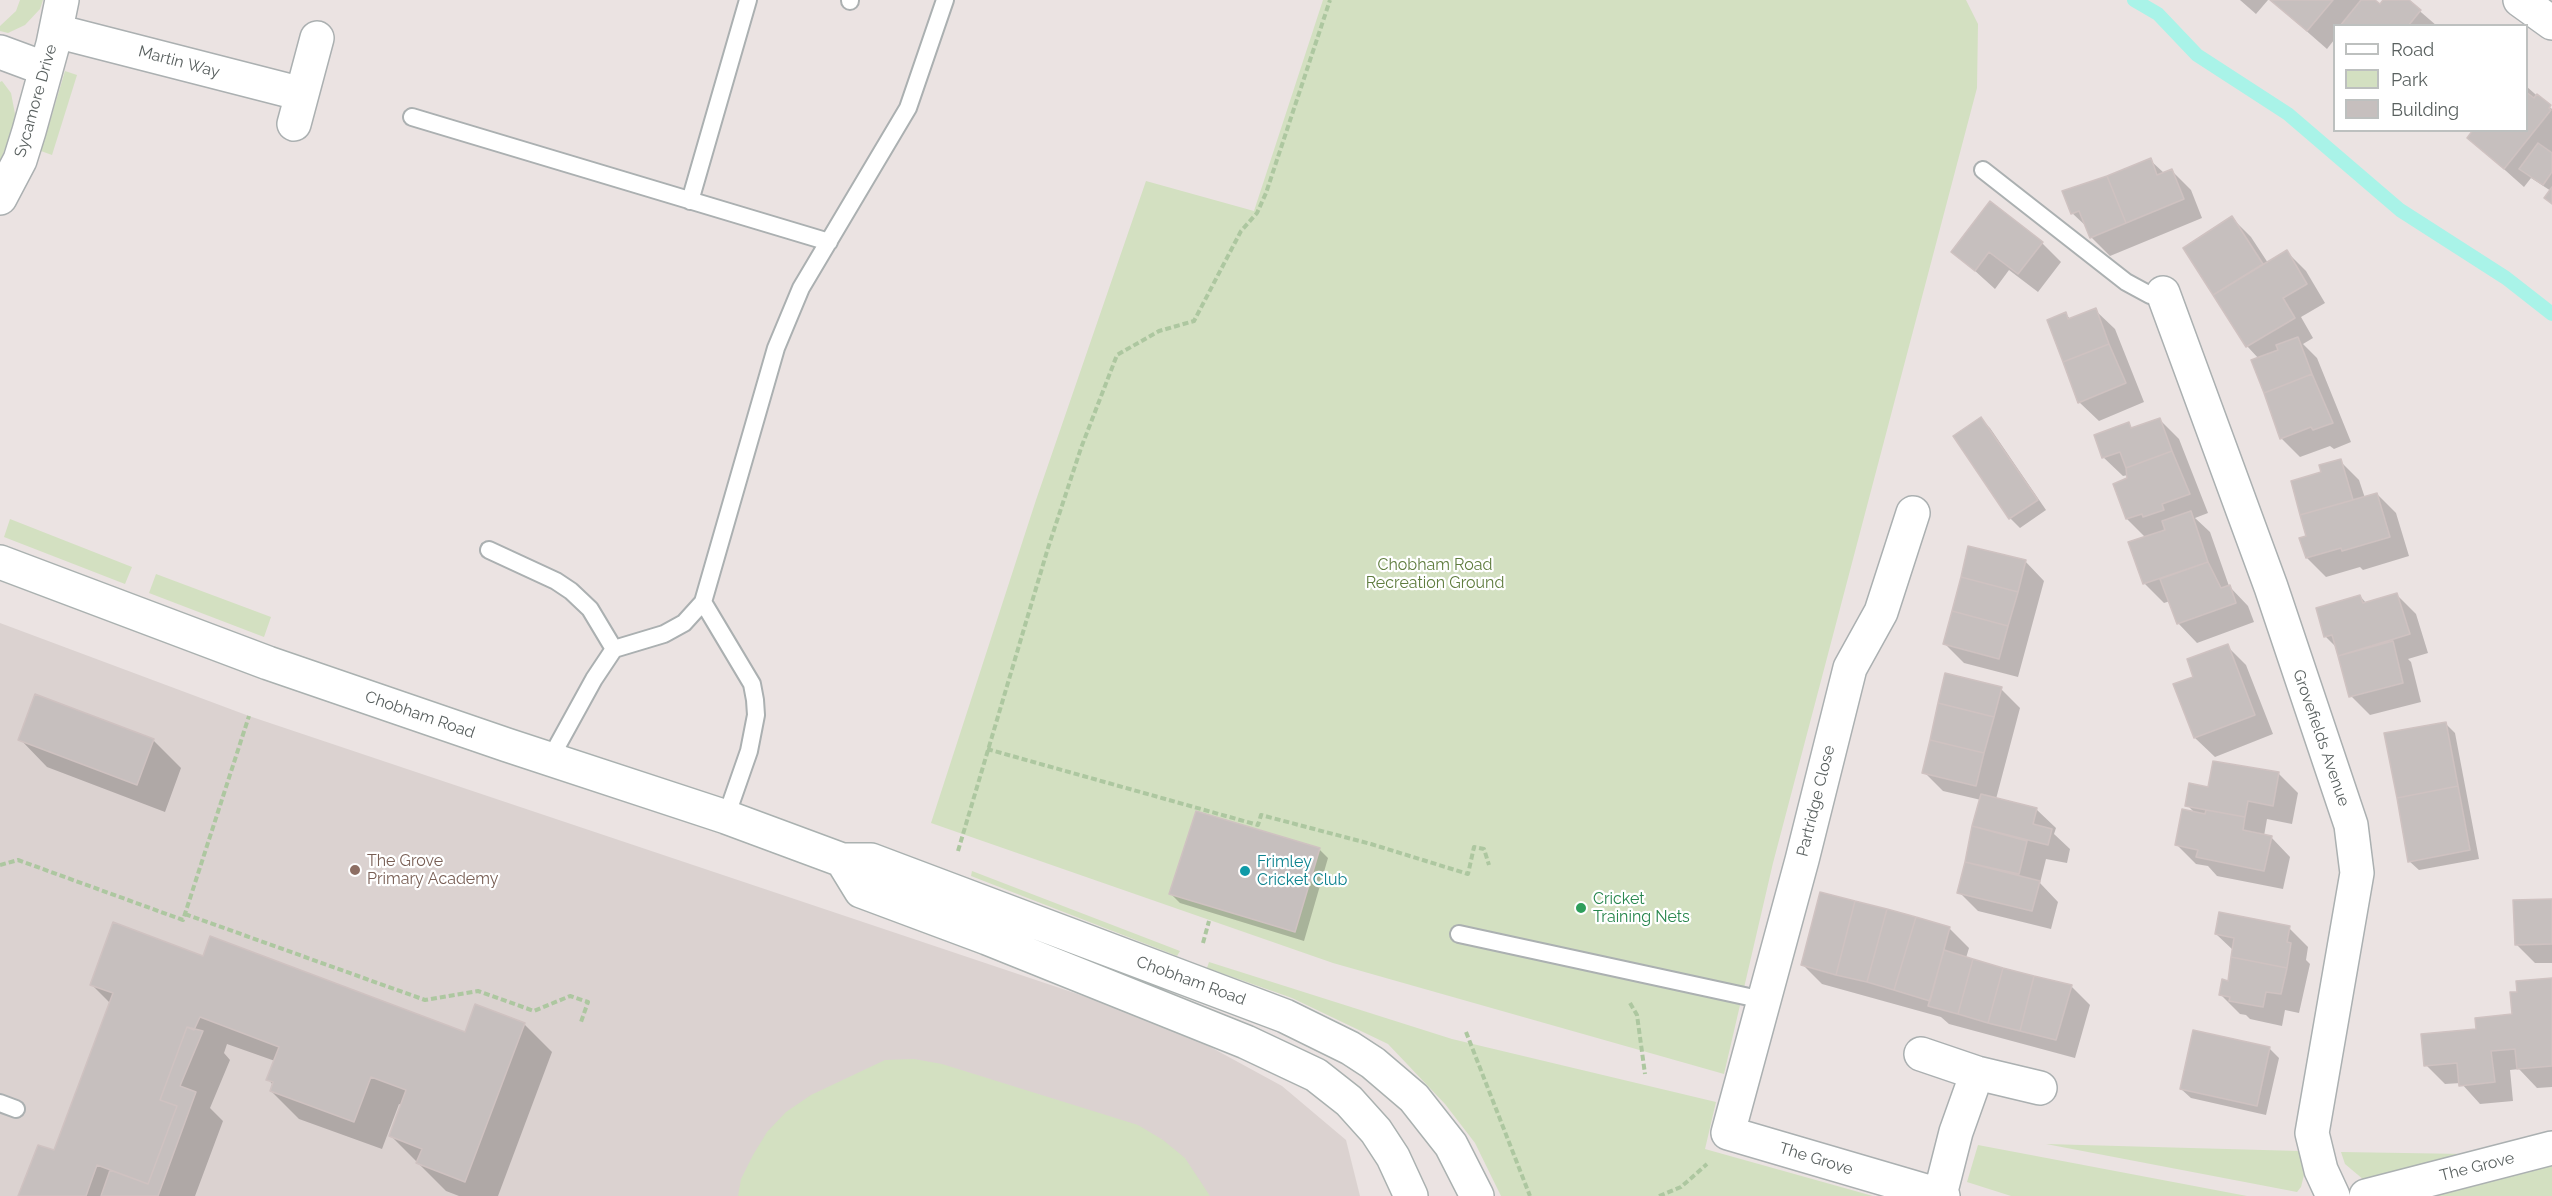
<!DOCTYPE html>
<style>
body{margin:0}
#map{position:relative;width:2552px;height:1196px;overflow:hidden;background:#ebe3e2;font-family:Raleway,sans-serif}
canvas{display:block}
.legend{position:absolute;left:2333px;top:24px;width:195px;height:108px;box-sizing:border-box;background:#fff;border:2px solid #bdc0bf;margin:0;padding:8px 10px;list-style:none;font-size:18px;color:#5a6160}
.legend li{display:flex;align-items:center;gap:12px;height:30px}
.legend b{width:30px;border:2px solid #bdc0bf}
</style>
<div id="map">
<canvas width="2552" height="1196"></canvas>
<ul class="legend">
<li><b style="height:8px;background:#fff"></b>Road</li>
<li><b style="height:16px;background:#d3e0c1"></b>Park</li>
<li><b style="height:16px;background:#c6bfbe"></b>Building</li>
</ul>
</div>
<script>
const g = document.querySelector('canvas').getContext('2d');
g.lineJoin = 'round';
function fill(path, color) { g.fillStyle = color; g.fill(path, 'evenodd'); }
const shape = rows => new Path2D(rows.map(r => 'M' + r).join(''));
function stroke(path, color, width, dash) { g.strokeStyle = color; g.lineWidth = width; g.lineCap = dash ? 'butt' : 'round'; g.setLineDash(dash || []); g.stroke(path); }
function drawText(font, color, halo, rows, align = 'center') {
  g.font = font + ' Raleway,sans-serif'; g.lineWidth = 4.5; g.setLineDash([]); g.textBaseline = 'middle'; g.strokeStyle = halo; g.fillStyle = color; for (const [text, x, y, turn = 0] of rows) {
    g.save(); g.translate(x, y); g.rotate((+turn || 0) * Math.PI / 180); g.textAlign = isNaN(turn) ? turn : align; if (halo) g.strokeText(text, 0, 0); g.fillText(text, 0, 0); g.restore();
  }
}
const education = shape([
 [0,623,249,716,1170,1025,1282,1086,1346,1140,1360,1196,0,1196]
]);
const green = shape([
 [20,0,43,0,40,9,25,25,8,33,0,31,0,26,16,11],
 [1323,0,1966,0,1978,24,1977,88,1773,863,1724,1074,1333,963,931,823,1036,500,1146,181,1254,211],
 [65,71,77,75,52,155,41,151],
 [2,81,11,93,15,114,14,127,0,161,0,82],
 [10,519,132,567,125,584,4,537],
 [156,574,271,617,264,637,149,593],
 [972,871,1180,951,1177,956,971,876],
 [1209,962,1452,1039,1716,1102,1705,1149,1873,1196,1501,1196,1475,1143,1445,1104,1388,1044,1292,998,1207,968],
 [914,1059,942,1064,1138,1125,1163,1140,1185,1158,1210,1196,738,1196,741,1179,753,1155,767,1132,786,1112,811,1095,885,1060],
 [2046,1144,2299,1151,2304,1175,2301,1187,2297,1192],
 [1978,1145,2247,1196,2011,1196,1967,1182],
 [2341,1152,2467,1154,2364,1180,2345,1164],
 [2552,1164,2552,1196,2427,1196,2527,1171]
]);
const shadow = shape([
 [2240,0,2268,0,2256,14],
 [2271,0,2373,0,2380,6,2385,0,2407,0,2437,26,2334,26,2334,40,2327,49],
 [2526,86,2552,109,2552,204,2546,198,2551,191,2531,178,2524,187,2469,138,2526,130],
 [2150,160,2164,173,2172,171,2191,190,2202,218,2110,256,2091,237,2088,228,2072,213,2064,192],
 [2232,218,2251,237,2268,263,2287,252,2306,271,2325,303,2301,317,2313,338,2303,344,2317,358,2351,442,2334,449,2330,446,2300,457,2281,438,2259,359,2247,346,2185,248],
 [2042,243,2061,262,2038,292,2009,270,1995,289,1953,251],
 [2095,310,2115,329,2144,402,2099,421,2079,402,2066,314,2071,320],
 [1981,419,1990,428,2046,510,2020,528,2010,518,1955,437],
 [2160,420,2179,439,2208,513,2195,518,2210,532,2229,586,2248,606,2254,622,2197,643,2178,623,2170,601,2164,603,2144,583,2146,538,2127,519,2128,475,2123,476,2103,457,2128,424,2133,429],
 [2340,461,2359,480,2365,498,2377,494,2396,513,2409,556,2363,570,2360,567,2326,577,2307,558,2308,537,2323,473],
 [2025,561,2044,581,2018,677,1964,663,1945,644],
 [2397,595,2416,614,2428,653,2408,659,2411,662,2421,702,2370,715,2351,696,2337,648,2326,637,2360,596,2367,604],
 [2227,646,2246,665,2273,734,2215,757,2195,738,2175,685,2195,678],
 [2001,689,2020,708,1996,799,2036,809,2056,828,2054,834,2070,849,2067,863,2046,859,2040,883,2058,902,2051,929,1978,911,1959,892,1981,800,1943,791,1924,772],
 [2445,723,2455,733,2479,859,2419,870,2409,861],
 [20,739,153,740,181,768,165,812,47,767],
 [2279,774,2298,793,2292,824,2267,819,2264,836,2271,837,2290,857,2283,889,2217,876,2208,866,2196,864,2176,844,2195,813,2187,805,2209,789],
 [1319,849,1328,858,1304,941,1180,903,1171,894],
 [1821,894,1950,929,1969,948,1966,958,2071,986,2090,1005,2075,1058,1949,1024,1941,1017,1822,984,1803,965],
 [2552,900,2552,963,2535,963,2516,944],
 [2289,928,2308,947,2306,960,2310,964,2299,1013,2285,1010,2282,1026,2250,1019,2246,1015,2240,1014,2221,995,2229,984,2234,951,2216,934],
 [204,958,465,1034,524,1024,552,1052,498,1196,459,1196,446,1191,391,1136,402,1105,399,1104,382,1149,299,1119,271,1091,273,1085,268,1079,275,1061,227,1044,224,1053,230,1060,210,1108,223,1121,195,1196,20,1196,55,1152,111,1004,91,984],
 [2552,980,2552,1087,2537,1088,2519,1069,2510,1070,2513,1101,2480,1104,2461,1083,2445,1084,2426,1065,2478,1031,2514,1016,2518,993],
 [2269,1048,2279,1058,2266,1115,2191,1098,2181,1089]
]);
const stream = shape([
 [2134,0,2158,14,2197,55,2288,114,2400,210,2506,278,2552,314]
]);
const building = shape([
 [2270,0,2333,0,2307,31,2270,0],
 [2361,0,2375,0,2380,4,2383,0,2409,0,2421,10,2408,26,2340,26,2361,0],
 [2526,92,2534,98,2537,94,2551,105,2549,108,2551,110,2504,169,2467,138,2473,130,2526,130,2526,92],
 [2538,143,2552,153,2552,172,2543,185,2519,169,2538,143],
 [2151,158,2157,175,2172,169,2184,199,2126,223,2107,176,2151,158],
 [2107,176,2126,223,2090,238,2079,211,2071,214,2062,191,2107,176],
 [2552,187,2552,204,2544,198,2552,187],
 [1990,201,2043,242,2018,274,1989,252,1975,271,1951,252,1990,201],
 [2232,216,2263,264,2213,295,2183,248,2232,216],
 [2287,250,2307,284,2283,298,2295,318,2246,347,2213,295,2287,250],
 [2096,308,2109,344,2063,362,2047,320,2066,312,2068,319,2096,308],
 [2298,337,2312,374,2264,393,2251,360,2278,350,2276,345,2298,337],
 [2109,344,2126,383,2078,403,2063,362,2109,344],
 [2312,374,2333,423,2313,430,2311,427,2280,439,2264,393,2312,374],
 [1981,417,2038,500,2009,519,1953,436,1981,417],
 [2160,418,2172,451,2126,468,2120,452,2102,458,2094,435,2129,422,2131,428,2160,418],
 [2172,451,2190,494,2162,504,2164,510,2143,517,2142,514,2126,519,2113,484,2127,478,2126,468,2172,451],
 [2341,459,2353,500,2300,515,2291,481,2321,472,2319,465,2341,459],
 [2377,493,2390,537,2342,551,2341,548,2306,558,2299,538,2306,536,2300,515,2377,493],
 [2191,511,2208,562,2143,584,2128,542,2165,530,2162,521,2191,511],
 [1968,546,2026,560,2018,592,1961,577,1968,546],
 [2208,562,2221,588,2230,585,2236,603,2177,624,2160,579,2208,562],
 [1961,577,2018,592,2008,626,1952,611,1961,577],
 [2397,593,2410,634,2338,656,2332,635,2324,637,2316,608,2360,595,2363,603,2397,593],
 [1952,611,2008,626,1999,659,1943,644,1952,611],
 [2393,641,2403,683,2349,697,2338,656,2393,641],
 [2228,644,2255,715,2194,738,2173,684,2193,677,2187,659,2228,644],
 [1945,673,2002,687,1994,717,1938,703,1945,673],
 [35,694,154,739,137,785,18,740,35,694],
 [1938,703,1994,717,1984,753,1930,740,1938,703],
 [2446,722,2458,786,2397,798,2384,733,2446,722],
 [1930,740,1984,753,1976,786,1922,773,1930,740],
 [2213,761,2279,772,2273,806,2248,801,2245,817,2185,806,2189,783,2208,787,2213,761],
 [2458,786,2470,850,2408,862,2397,798,2458,786],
 [1981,794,2037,808,2033,824,2052,829,2048,845,1972,826,1981,794],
 [2182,809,2205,814,2206,810,2245,817,2243,830,2272,836,2264,871,2196,857,2198,850,2175,845,2182,809],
 [1196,811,1320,848,1295,932,1169,894,1196,811],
 [1972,826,2027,841,2019,874,1965,862,1972,826],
 [1965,862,2040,881,2032,911,1957,893,1965,862],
 [1820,892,1855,901,1836,975,1801,965,1820,892],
 [2552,899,2552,944,2515,945,2513,900,2552,899],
 [1855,901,1887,909,1867,982,1836,975,1855,901],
 [1887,909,1916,917,1894,990,1867,982,1887,909],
 [2219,912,2290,926,2287,942,2291,943,2287,968,2231,957,2234,938,2215,934,2219,912],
 [1916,917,1950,927,1930,1001,1894,990,1916,917],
 [113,922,203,956,210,936,465,1032,475,1004,525,1023,465,1182,416,1163,422,1149,389,1136,406,1090,371,1077,354,1122,270,1091,273,1082,266,1080,279,1047,200,1017,194,1030,187,1027,160,1100,177,1106,148,1184,97,1165,86,1196,18,1196,38,1145,54,1150,113,993,90,985,113,922],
 [1944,950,1973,959,1958,1014,1928,1006,1944,950],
 [2231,957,2287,968,2281,994,2266,992,2263,1007,2229,1001,2230,997,2219,995,2222,979,2228,981,2231,957],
 [1973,959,2003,968,1988,1023,1958,1014,1973,959],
 [2003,968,2034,976,2020,1031,1988,1023,2003,968],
 [2034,976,2072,985,2056,1040,2020,1031,2034,976],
 [2552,978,2552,1066,2517,1069,2515,1049,2491,1051,2495,1082,2459,1086,2457,1063,2424,1066,2421,1034,2476,1029,2475,1018,2512,1014,2510,992,2517,992,2516,981,2552,978],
 [187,1027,203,1031,180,1086,196,1092,158,1196,101,1196,110,1170,148,1184,177,1106,160,1100,187,1027],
 [2193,1030,2270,1047,2257,1106,2180,1089,2193,1030]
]);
const path = shape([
 [987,749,1258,825,1261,815,1371,844,1468,874,1474,847,1484,849,1489,865],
 [958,851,1048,548,1081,448,1117,355,1159,331,1194,321,1241,231,1257,213,1266,193,1330,0],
 [0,865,18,860,183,920,249,716],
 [185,914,425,1000,478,991,534,1011,570,996,588,1002,581,1022],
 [1203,943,1209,921],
 [1630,1003,1637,1015,1645,1074],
 [1466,1032,1530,1196],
 [1659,1196,1681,1187,1707,1164]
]);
const service = shape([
 [850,1,850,0],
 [412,117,829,242],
 [1983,170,2126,282,2150,295,2163,293],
 [690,201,748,0],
 [489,550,556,581,571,591,590,609,614,649],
 [703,602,752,684,755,700,756,715,749,751,726,817],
 [550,759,594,679,614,649,664,634,684,623,703,602,776,348,801,288,908,108,945,0],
 [1459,934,1763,1000],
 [0,1103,16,1109]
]);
const minor = shape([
 [56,31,302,94],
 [0,52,46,69],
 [294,124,317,38],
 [0,198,20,160,29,131,53,44,62,0],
 [2163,293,2271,587,2351,825,2357,873,2312,1133,2321,1170,2333,1196],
 [1913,513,1881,612,1850,668,1802,860,1728,1133,1943,1196],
 [1921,1054,1977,1073,2040,1088],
 [1940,1195,1956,1132,1977,1073],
 [2366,1196,2552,1148]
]);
const tertiary = shape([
 [2520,0,2552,23]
]);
const secondary = shape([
 [0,562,268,663,507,745,726,817,842,860,871,860,1285,1016,1350,1048,1373,1063,1414,1098,1451,1145,1477,1196],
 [842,860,861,891,987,938,1246,1042,1316,1075,1349,1101,1376,1131,1393,1157,1411,1196]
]);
const markers = [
 [355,870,6,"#8d6e63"],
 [1245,871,6,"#0f9aa8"],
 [1581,908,6,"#2e9e5b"]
];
const streetNames = [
 ["Martin Way",179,62,15],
 ["Sycamore Drive",36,101,-74],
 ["Chobham Road",420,715,19],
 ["Grovefields Avenue",2321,738,71],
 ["Partridge Close",1816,801,-76],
 ["Chobham Road",1191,981,20],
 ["The Grove",1816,1159,17],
 ["The Grove",2477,1167,-14]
];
const parkNames = [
 ["Chobham Road",1435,565],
 ["Recreation Ground",1435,583]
];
const educationNames = [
 ["The Grove",367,861],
 ["Primary Academy",367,879]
];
const cultureNames = [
 ["Frimley",1257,862],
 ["Cricket Club",1257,880]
];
const leisureNames = [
 ["Cricket",1593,899],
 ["Training Nets",1593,917]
];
fill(education, '#dbd2d0');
fill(green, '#d3e0c1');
fill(shadow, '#0003');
stroke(stream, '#a9f3e8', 14);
fill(building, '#c6bfbe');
stroke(building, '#cfc2c1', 1.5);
stroke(service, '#abb0b1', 20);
stroke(minor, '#abb0b1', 36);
stroke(tertiary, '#abb0b1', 36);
stroke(secondary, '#aab1b0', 36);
stroke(path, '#adc7a0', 4, [6, 3]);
stroke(service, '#fff', 16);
stroke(minor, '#fff', 33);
stroke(tertiary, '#fff', 33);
stroke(secondary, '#fff', 33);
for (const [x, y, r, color] of markers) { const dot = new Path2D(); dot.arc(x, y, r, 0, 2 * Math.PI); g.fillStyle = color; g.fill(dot); stroke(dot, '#fff', 2); }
drawText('16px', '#5a6160', '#fff', streetNames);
drawText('16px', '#5f7c3e', '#fff', parkNames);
drawText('16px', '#785e54', '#fff', educationNames, 'left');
drawText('16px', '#0d838f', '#fff', cultureNames, 'left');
drawText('16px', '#27864d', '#fff', leisureNames, 'left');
</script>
